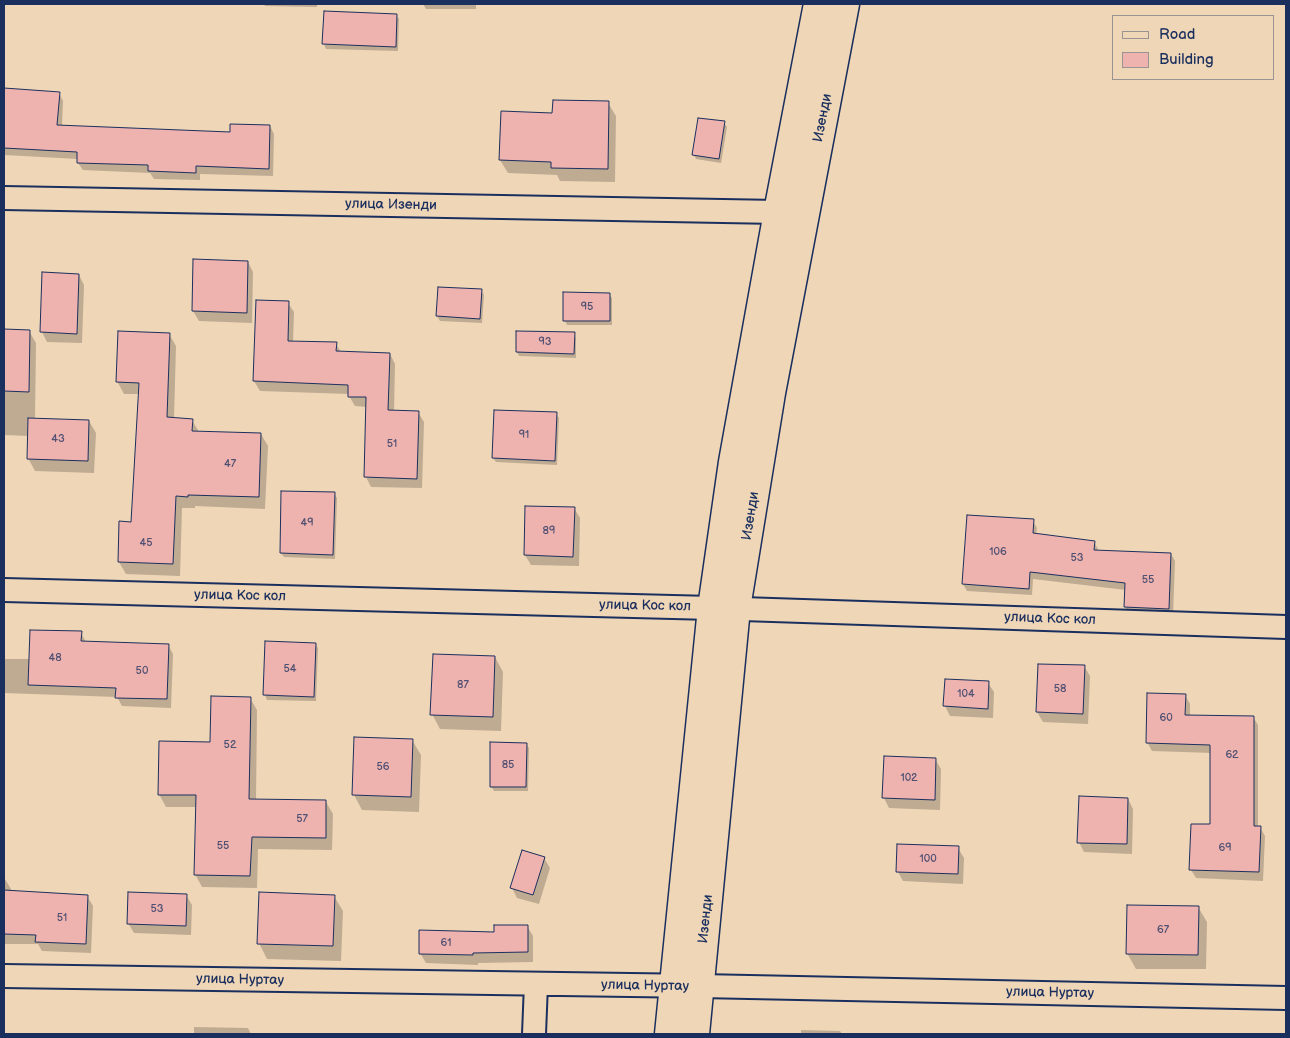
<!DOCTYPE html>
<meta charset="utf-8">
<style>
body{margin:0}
#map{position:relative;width:1290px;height:1038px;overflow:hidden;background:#efd6b7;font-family:"Balsamiq Sans",sans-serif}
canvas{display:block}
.frame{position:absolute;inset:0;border:5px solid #1b2f5e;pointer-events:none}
.legend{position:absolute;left:1112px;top:15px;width:162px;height:65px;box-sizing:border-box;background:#efd6b7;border:1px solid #9a9393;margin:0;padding:6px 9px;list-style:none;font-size:15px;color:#1b2f5e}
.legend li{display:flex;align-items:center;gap:10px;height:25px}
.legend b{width:25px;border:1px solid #9a9393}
</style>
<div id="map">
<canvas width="1290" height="1038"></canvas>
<div class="frame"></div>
<ul class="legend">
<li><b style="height:6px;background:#efd6b7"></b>Road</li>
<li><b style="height:14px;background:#eeb2af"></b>Building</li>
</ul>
</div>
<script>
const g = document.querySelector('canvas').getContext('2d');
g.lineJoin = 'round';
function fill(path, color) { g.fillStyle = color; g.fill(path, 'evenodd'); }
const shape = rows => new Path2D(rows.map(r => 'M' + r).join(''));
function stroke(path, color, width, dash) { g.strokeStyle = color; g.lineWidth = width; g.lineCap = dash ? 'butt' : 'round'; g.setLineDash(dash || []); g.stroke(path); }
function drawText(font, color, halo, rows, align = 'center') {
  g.font = font + ' "Balsamiq Sans",sans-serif'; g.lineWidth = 4; g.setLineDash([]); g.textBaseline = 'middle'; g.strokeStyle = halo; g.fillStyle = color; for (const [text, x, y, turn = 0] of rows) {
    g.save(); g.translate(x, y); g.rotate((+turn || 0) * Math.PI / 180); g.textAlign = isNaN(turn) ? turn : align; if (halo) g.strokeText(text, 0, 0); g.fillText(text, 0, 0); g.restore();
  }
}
const shadow = shape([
 [264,4,317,4,317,7,265,6],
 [423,4,476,4,476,9,426,9],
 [396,15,399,19,398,51,326,49,324,44],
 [4,89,59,93,63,101,62,126,231,133,270,126,274,134,273,176,200,174,200,180,154,179,150,173,83,170,78,163,78,159,4,155],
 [608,103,616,116,615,182,560,181,557,175,508,173,500,160,553,115],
 [724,123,727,127,721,163,696,159,694,155],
 [248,262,253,272,252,323,199,321,193,311],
 [44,274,79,275,84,285,82,343,47,342,42,332],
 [439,288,481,290,484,295,482,323,440,321,437,316],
 [609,294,612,298,612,325,567,325,565,321],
 [257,301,288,303,294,312,293,342,336,344,341,352,390,354,395,364,394,411,418,412,424,422,422,488,371,487,366,477,367,407,355,406,349,396,349,394,260,391,254,381],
 [4,331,29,331,36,343,35,419,89,421,96,433,94,473,35,471,28,458,29,436,4,435],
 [169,334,176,346,174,419,192,420,199,432,261,434,268,446,265,509,195,506,195,508,182,508,180,576,126,574,119,562,132,523,139,394,124,394,117,381],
 [574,334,576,338,576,358,519,356,517,352],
 [556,414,559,418,557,465,496,462,493,458],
 [334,493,337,498,335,559,284,557,281,553],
 [574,508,580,518,579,566,531,565,525,555],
 [1033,521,1037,528,1036,535,1094,542,1098,549,1098,552,1171,554,1175,561,1173,615,1129,614,1125,607,1126,590,1033,579,1032,595,967,591,963,584],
 [81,633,86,642,168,645,173,654,171,708,122,706,117,697,4,693,4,659,30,659],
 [315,644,318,648,316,701,267,700,265,695],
 [495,657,503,672,501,731,440,729,432,714],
 [1084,666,1090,676,1088,724,1043,722,1037,712],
 [988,683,994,692,993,718,950,716,945,706],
 [1185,695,1190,704,1190,717,1253,717,1258,725,1258,827,1260,827,1265,836,1263,881,1196,878,1191,870,1212,826,1212,753,1152,751,1147,742],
 [250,698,257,710,256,800,326,802,333,814,332,850,258,849,257,888,202,887,195,874,197,807,166,807,159,794,211,743],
 [412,740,421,755,419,812,362,810,354,795],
 [526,744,529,748,528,791,494,791,491,786],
 [935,759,941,769,940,810,889,808,884,798],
 [1128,799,1133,809,1132,854,1084,852,1079,842],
 [958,848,964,858,963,884,903,881,898,872],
 [544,858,550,868,539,904,517,898,512,888],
 [4,879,5,879,11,889,11,892,87,896,93,906,91,953,42,951,38,944,4,944],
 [186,895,192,905,191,935,134,933,128,923],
 [334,896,343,911,341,961,267,959,259,943],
 [1198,907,1207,922,1206,969,1136,969,1127,953],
 [527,926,533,936,533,962,478,963,478,965,426,963,420,953],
 [194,1027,248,1028,251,1034,194,1034],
 [801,1030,840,1031,842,1034,801,1034]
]);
const building = shape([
 [324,11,397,14,396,47,322,44,324,11],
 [4,88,60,92,57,125,230,132,230,124,270,125,269,169,196,166,196,173,148,171,148,165,77,163,77,152,4,148,4,88],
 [553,100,609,101,608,169,551,168,551,162,499,160,501,111,552,113,553,100],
 [698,118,725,121,719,159,692,155,698,118],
 [193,259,248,261,247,313,192,311,193,259],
 [42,272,79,274,77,334,40,332,42,272],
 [438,287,482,289,480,319,436,316,438,287],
 [563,292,610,293,610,321,563,321,563,292],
 [256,300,289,301,288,341,337,342,336,351,390,353,388,410,419,411,417,479,364,477,366,397,348,397,348,385,253,381,256,300],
 [4,329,30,330,29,392,4,391,4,329],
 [118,331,170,333,167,417,193,419,192,431,261,433,259,497,188,495,188,497,176,496,173,564,118,562,119,521,131,522,139,383,116,382,118,331],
 [516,331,575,332,574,354,516,352,516,331],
 [494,410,557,412,555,461,492,458,494,410],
 [28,418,89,420,88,461,27,459,28,418],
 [281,491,335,492,333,555,280,553,281,491],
 [525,506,575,507,573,557,524,555,525,506],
 [967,515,1034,519,1033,533,1095,541,1094,550,1171,553,1169,609,1124,607,1125,583,1030,572,1029,589,962,584,967,515],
 [30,630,82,631,81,641,169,644,167,699,115,698,116,688,28,685,30,630],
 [265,641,316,643,314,697,263,695,265,641],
 [433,654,495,656,493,717,430,715,433,654],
 [1038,664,1085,665,1083,714,1036,712,1038,664],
 [945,679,989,681,988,709,943,706,945,679],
 [1147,693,1186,694,1185,715,1254,716,1254,826,1261,826,1259,872,1189,870,1191,824,1210,824,1210,745,1146,743,1147,693],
 [211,696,251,697,249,799,326,800,326,838,252,837,250,876,194,875,196,795,158,795,159,741,210,742,211,696],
 [354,737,413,739,411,797,352,795,354,737],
 [490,742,527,743,526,787,490,787,490,742],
 [884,756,936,758,935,800,882,798,884,756],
 [1079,796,1128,798,1127,844,1077,843,1079,796],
 [897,844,959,846,958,874,896,872,897,844],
 [522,850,545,857,533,895,510,888,522,850],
 [4,890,88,895,86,944,35,942,36,935,4,934,4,890],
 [128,892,187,894,186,926,127,924,128,892],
 [259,892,335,895,333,946,257,944,259,892],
 [1127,905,1199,906,1198,955,1126,954,1127,905],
 [494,925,528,925,528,952,473,953,473,955,419,954,419,930,494,932,494,925]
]);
const street = shape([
 [4,198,778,212,795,214],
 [4,590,712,608,1286,627],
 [4,976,700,986,1286,998],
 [534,1034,536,984]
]);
const secondary = shape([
 [669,1034,712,608,733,462,778,212,818,4],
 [695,1034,736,608,771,393,845,4]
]);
const numberNames = [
 ["95",587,307],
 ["93",545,342],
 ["91",524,435],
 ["43",58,439],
 ["51",392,444],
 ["47",230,464],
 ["49",307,523],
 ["89",549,531],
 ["45",146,543],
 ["106",998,552],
 ["53",1077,558],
 ["55",1148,580],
 ["48",55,658],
 ["54",290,669],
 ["50",142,671],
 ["87",463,685],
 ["58",1060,689],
 ["104",966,694],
 ["60",1166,718],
 ["52",230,745],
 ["62",1232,755],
 ["85",508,765],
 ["56",383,767],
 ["102",909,778],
 ["57",302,819],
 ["55",223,846],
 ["69",1225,848],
 ["100",928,859],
 ["53",157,909],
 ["51",62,918],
 ["67",1163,930],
 ["61",446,943]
];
const streetNames = [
 ["Изенди",823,118,-79],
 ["улица Изенди",391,205,1],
 ["Изенди",751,516,-81],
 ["улица Кос кол",240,596,1],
 ["улица Кос кол",645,606,1],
 ["улица Кос кол",1050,619,2],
 ["Изенди",706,919,-84],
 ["улица Нуртау",240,980,1],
 ["улица Нуртау",645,986,1],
 ["улица Нуртау",1050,993,1]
];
fill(shadow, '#0003');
fill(building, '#eeb2af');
stroke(building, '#1b2f5e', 1);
stroke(street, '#1b2f5e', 26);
stroke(secondary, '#1b2f5e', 31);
stroke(street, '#efd6b7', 22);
stroke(secondary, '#efd6b7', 28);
drawText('11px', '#505072', null, numberNames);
drawText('14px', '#1b2f5e', '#efd6b7', streetNames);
</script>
